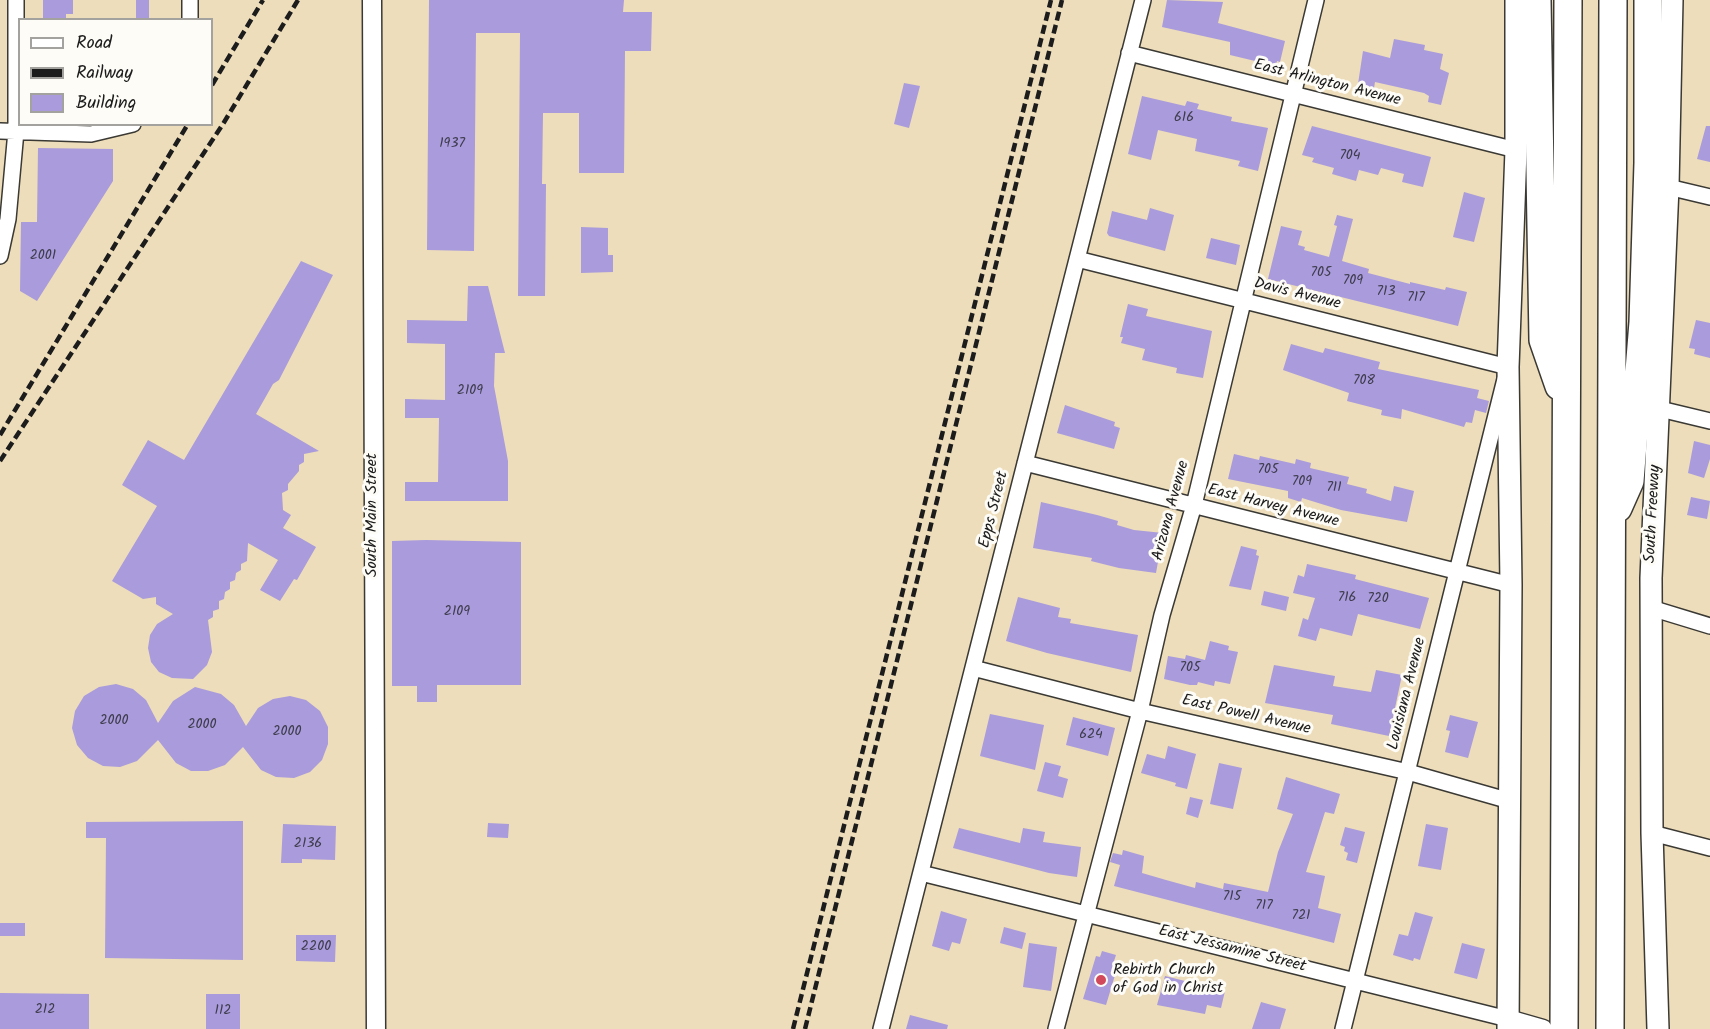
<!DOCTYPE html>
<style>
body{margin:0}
#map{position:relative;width:1710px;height:1029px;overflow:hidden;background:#edddba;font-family:Kalam,sans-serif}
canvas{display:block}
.legend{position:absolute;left:18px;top:18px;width:195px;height:108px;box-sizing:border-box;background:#fdfcf7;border:2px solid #a3a29f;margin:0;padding:8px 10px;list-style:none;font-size:18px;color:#1c1c1c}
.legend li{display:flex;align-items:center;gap:12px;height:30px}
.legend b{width:30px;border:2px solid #a3a29f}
</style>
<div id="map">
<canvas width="1710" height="1029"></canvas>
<ul class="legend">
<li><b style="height:8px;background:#fff"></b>Road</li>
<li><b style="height:8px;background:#1c1c1c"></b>Railway</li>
<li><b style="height:16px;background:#a99bdc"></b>Building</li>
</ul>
</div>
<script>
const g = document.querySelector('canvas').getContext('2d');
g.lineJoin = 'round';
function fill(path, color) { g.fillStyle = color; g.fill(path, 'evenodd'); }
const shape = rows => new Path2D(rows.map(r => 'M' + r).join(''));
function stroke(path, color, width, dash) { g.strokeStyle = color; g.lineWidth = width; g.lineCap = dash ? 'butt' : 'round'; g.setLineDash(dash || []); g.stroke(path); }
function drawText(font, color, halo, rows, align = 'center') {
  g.font = font + ' Kalam,sans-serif'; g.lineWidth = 6; g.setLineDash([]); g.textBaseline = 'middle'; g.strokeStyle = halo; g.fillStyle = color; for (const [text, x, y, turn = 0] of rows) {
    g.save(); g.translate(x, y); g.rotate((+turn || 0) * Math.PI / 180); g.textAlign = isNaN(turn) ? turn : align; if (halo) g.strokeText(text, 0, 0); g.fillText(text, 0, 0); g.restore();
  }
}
const building = shape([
 [43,0,73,0,73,14,66,14,66,20,43,20],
 [136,0,149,0,149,20,136,20],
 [429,0,624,0,623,12,652,12,651,51,625,51,624,173,579,173,579,113,543,113,542,184,546,184,545,296,518,296,520,33,476,33,474,251,427,250],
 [1167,0,1223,2,1218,23,1285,41,1280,62,1277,61,1276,66,1230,55,1230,42,1162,27],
 [1394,39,1425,45,1424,50,1443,54,1440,69,1449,73,1441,105,1428,102,1429,96,1424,93,1375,82,1374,88,1358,84,1363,51,1390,58],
 [904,83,920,86,909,128,894,124],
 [1142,96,1185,106,1187,101,1199,104,1197,109,1232,117,1231,121,1268,128,1258,171,1238,166,1240,161,1195,151,1197,139,1158,130,1151,160,1128,154],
 [1312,126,1431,157,1423,187,1402,182,1404,174,1381,168,1378,175,1359,170,1356,181,1332,174,1334,168,1312,162,1314,158,1302,155],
 [1706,126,1710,126,1710,162,1697,159],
 [38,148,113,149,113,181,37,301,20,291,21,222,37,222],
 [1464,192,1485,198,1474,242,1453,237],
 [1150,208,1174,215,1165,251,1109,236,1107,233,1112,211,1147,220],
 [1337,215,1353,219,1342,261,1369,269,1368,273,1410,284,1410,282,1445,290,1446,287,1467,292,1458,326,1268,279,1281,226,1302,231,1298,245,1305,247,1304,250,1329,257,1337,226,1334,225],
 [581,227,608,228,608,255,613,255,613,272,581,273],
 [1211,238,1240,245,1236,265,1206,258],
 [301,261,333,275,279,380,273,384,256,414,319,451,304,454,304,462,299,465,299,471,288,484,288,490,282,493,283,510,291,515,283,528,316,547,297,580,294,579,280,601,260,590,278,560,248,543,247,561,241,564,241,570,236,573,235,580,230,582,230,589,225,592,224,599,219,601,219,609,213,611,213,617,208,620,212,652,207,665,193,679,172,678,159,672,151,662,148,648,150,635,157,624,173,614,156,604,156,597,143,599,112,581,157,506,122,485,148,440,184,460],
 [468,286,488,286,505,353,495,353,494,386,508,461,508,501,405,501,405,482,438,482,439,418,405,418,405,399,445,400,445,344,407,343,407,320,467,321],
 [1128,304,1148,309,1146,316,1212,331,1203,378,1176,373,1177,368,1142,360,1145,349,1121,343,1123,337,1120,337],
 [1696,320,1710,323,1710,358,1694,354,1695,349,1689,348],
 [1291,344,1323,353,1325,348,1380,362,1378,369,1479,390,1477,398,1489,401,1486,413,1475,410,1472,423,1466,422,1464,427,1402,409,1401,419,1381,415,1382,410,1347,401,1349,393,1283,370],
 [1065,405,1115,422,1114,426,1120,428,1114,449,1057,433],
 [1694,441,1710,445,1710,459,1704,478,1688,473],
 [1234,454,1259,460,1260,456,1295,464,1296,459,1311,463,1310,468,1349,477,1347,484,1367,489,1366,493,1391,501,1394,486,1414,491,1407,522,1341,510,1302,498,1301,502,1288,498,1288,491,1228,479],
 [1691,497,1710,501,1707,519,1687,515],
 [1041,502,1097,515,1118,521,1117,525,1134,530,1163,533,1156,573,1119,568,1091,561,1092,558,1033,548],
 [426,540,521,542,521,685,437,685,437,702,417,702,417,686,392,686,392,541],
 [1241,546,1257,550,1256,555,1259,556,1251,590,1229,586],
 [1307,564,1356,575,1355,579,1429,598,1420,629,1358,614,1352,636,1320,628,1316,641,1298,636,1303,618,1308,620,1315,598,1293,593,1298,575,1304,577],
 [1264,591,1289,597,1286,611,1261,605],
 [1018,597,1060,608,1058,617,1071,619,1070,623,1138,635,1131,672,1047,653,1006,641],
 [1210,641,1229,646,1228,650,1238,652,1230,684,1215,681,1214,686,1198,682,1197,685,1190,685,1164,679,1168,656,1185,659,1186,655,1205,660],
 [1274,665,1335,676,1333,686,1371,692,1376,670,1402,675,1389,736,1331,724,1333,715,1265,703],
 [116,684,133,689,146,700,158,723,173,701,195,687,221,694,234,705,246,726,258,708,273,699,290,696,306,700,320,711,328,727,328,744,322,760,310,772,294,778,276,777,261,770,243,747,225,765,208,771,191,771,176,763,158,740,137,761,120,767,103,766,88,758,77,745,72,728,75,711,84,696,99,687],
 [990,714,1044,725,1035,770,980,756],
 [1450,715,1478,722,1468,758,1445,752,1450,731,1446,730],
 [1073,717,1115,728,1108,756,1066,745],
 [1168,746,1196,754,1187,789,1175,786,1176,783,1141,773,1147,754,1165,759],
 [1045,762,1061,766,1058,776,1068,779,1063,798,1037,791],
 [1219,763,1242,768,1233,809,1210,804],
 [1286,777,1340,794,1334,814,1325,812,1306,872,1325,876,1318,908,1341,914,1334,943,1114,886,1120,865,1110,862,1113,853,1122,855,1123,850,1144,856,1142,873,1166,880,1195,888,1196,882,1223,889,1224,883,1268,892,1278,852,1293,814,1277,809],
 [1190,797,1203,800,1198,818,1186,814],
 [243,821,243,960,105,958,106,838,86,838,86,822],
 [488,823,509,824,508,838,487,837],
 [283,824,336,826,335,860,302,859,302,863,281,863],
 [1426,824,1448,828,1441,870,1418,866],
 [1345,827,1365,832,1357,863,1346,860,1348,853,1344,851,1345,847,1340,845],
 [959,828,1020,843,1023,828,1045,832,1043,842,1081,847,1077,877,1049,873,953,848],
 [941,911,967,919,960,944,952,942,949,951,932,946],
 [1415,912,1433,917,1420,960,1414,958,1413,961,1393,955,1399,934,1408,936],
 [0,923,25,923,25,936,0,936],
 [1004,927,1026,933,1022,949,1000,943],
 [296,935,336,935,335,962,296,961],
 [1029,943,1057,947,1051,991,1023,987],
 [1462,943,1485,949,1477,979,1454,973],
 [1102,951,1116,955,1114,961,1119,962,1106,1005,1083,999,1096,956,1100,957],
 [1165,976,1225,991,1221,1008,1207,1005,1205,1014,1157,1005],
 [0,993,89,994,89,1029,0,1029],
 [206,994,240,994,240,1029,206,1029],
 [1261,1002,1286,1009,1280,1029,1252,1029],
 [910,1015,948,1025,947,1029,906,1029]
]);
const minor = shape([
 [190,20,190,0],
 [1129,53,1516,150],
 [0,131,91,134,133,124],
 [1668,187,1710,197],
 [0,256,8,219,16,131,16,0],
 [1077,259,1508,367,1343,1029],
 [1660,409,1710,421],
 [1025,463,1511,585],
 [1651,608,1710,626],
 [973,668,1140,711,1408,772,1510,801],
 [1652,833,1710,848],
 [921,873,1508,1019],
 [881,1029,1143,0],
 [1056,1029,1140,711,1162,615,1194,505,1316,0]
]);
const tertiary = shape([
 [372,0,376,1029],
 [1508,1019,1543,1029]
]);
const secondary = shape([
 [1508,1029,1511,585,1508,367,1516,150,1516,0],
 [1658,1029,1652,833,1651,578,1668,187,1672,0]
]);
const motorway = shape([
 [1537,0,1543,340,1559,386],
 [1618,508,1630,481,1643,322,1648,163,1648,0],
 [1564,1029,1568,0],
 [1610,1029,1613,0]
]);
const rail = shape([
 [212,85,263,0],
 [0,435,188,124],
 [0,461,223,124,298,0],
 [793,1029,1051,0],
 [805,1029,1062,0]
]);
const markers = [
 [1101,980,6,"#d1495b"]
];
const numberNames = [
 ["616",1184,119],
 ["1937",452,145],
 ["704",1350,157],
 ["2001",43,257],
 ["705",1321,274],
 ["709",1353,282],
 ["713",1386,293],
 ["717",1416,299],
 ["708",1364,382],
 ["2109",470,392],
 ["705",1268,471],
 ["709",1302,483],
 ["711",1334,489],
 ["716",1347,599],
 ["720",1378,600],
 ["2109",457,613],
 ["705",1190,669],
 ["2000",114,722],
 ["2000",202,726],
 ["2000",287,733],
 ["624",1091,736],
 ["2136",308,845],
 ["715",1232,898],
 ["717",1264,907],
 ["721",1301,917],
 ["2200",316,948],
 ["212",45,1011],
 ["112",223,1012]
];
const streetNames = [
 ["East Arlington Avenue",1327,84,14],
 ["Davis Avenue",1297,295,14],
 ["East Harvey Avenue",1273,507,14],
 ["Epps Street",995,510,-76],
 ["Arizona Avenue",1172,511,-75],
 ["South Freeway",1654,514,-87],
 ["South Main Street",373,515,-90],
 ["Louisiana Avenue",1408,694,-76],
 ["East Powell Avenue",1246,716,13],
 ["East Jessamine Street",1232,950,14]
];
const poiNames = [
 ["Rebirth Church",1113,971],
 ["of God in Christ",1113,989]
];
fill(building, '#a99bdc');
stroke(minor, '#3b3934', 18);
stroke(tertiary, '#3b3934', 21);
stroke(secondary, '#3b3934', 24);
stroke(motorway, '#3b3934', 30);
stroke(minor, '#fff', 15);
stroke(tertiary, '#fff', 18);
stroke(secondary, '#fff', 21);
stroke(motorway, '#fff', 27);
stroke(rail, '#1c1c1c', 4.5, [9, 4.5]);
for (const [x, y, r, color] of markers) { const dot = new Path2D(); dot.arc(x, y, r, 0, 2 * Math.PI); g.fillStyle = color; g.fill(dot); stroke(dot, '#fdfcf7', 2); }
drawText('14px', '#3f3c4c', null, numberNames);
drawText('16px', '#1c1c1c', '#fdfcf7', streetNames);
drawText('16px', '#1c1c1c', '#fdfcf7', poiNames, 'left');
</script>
